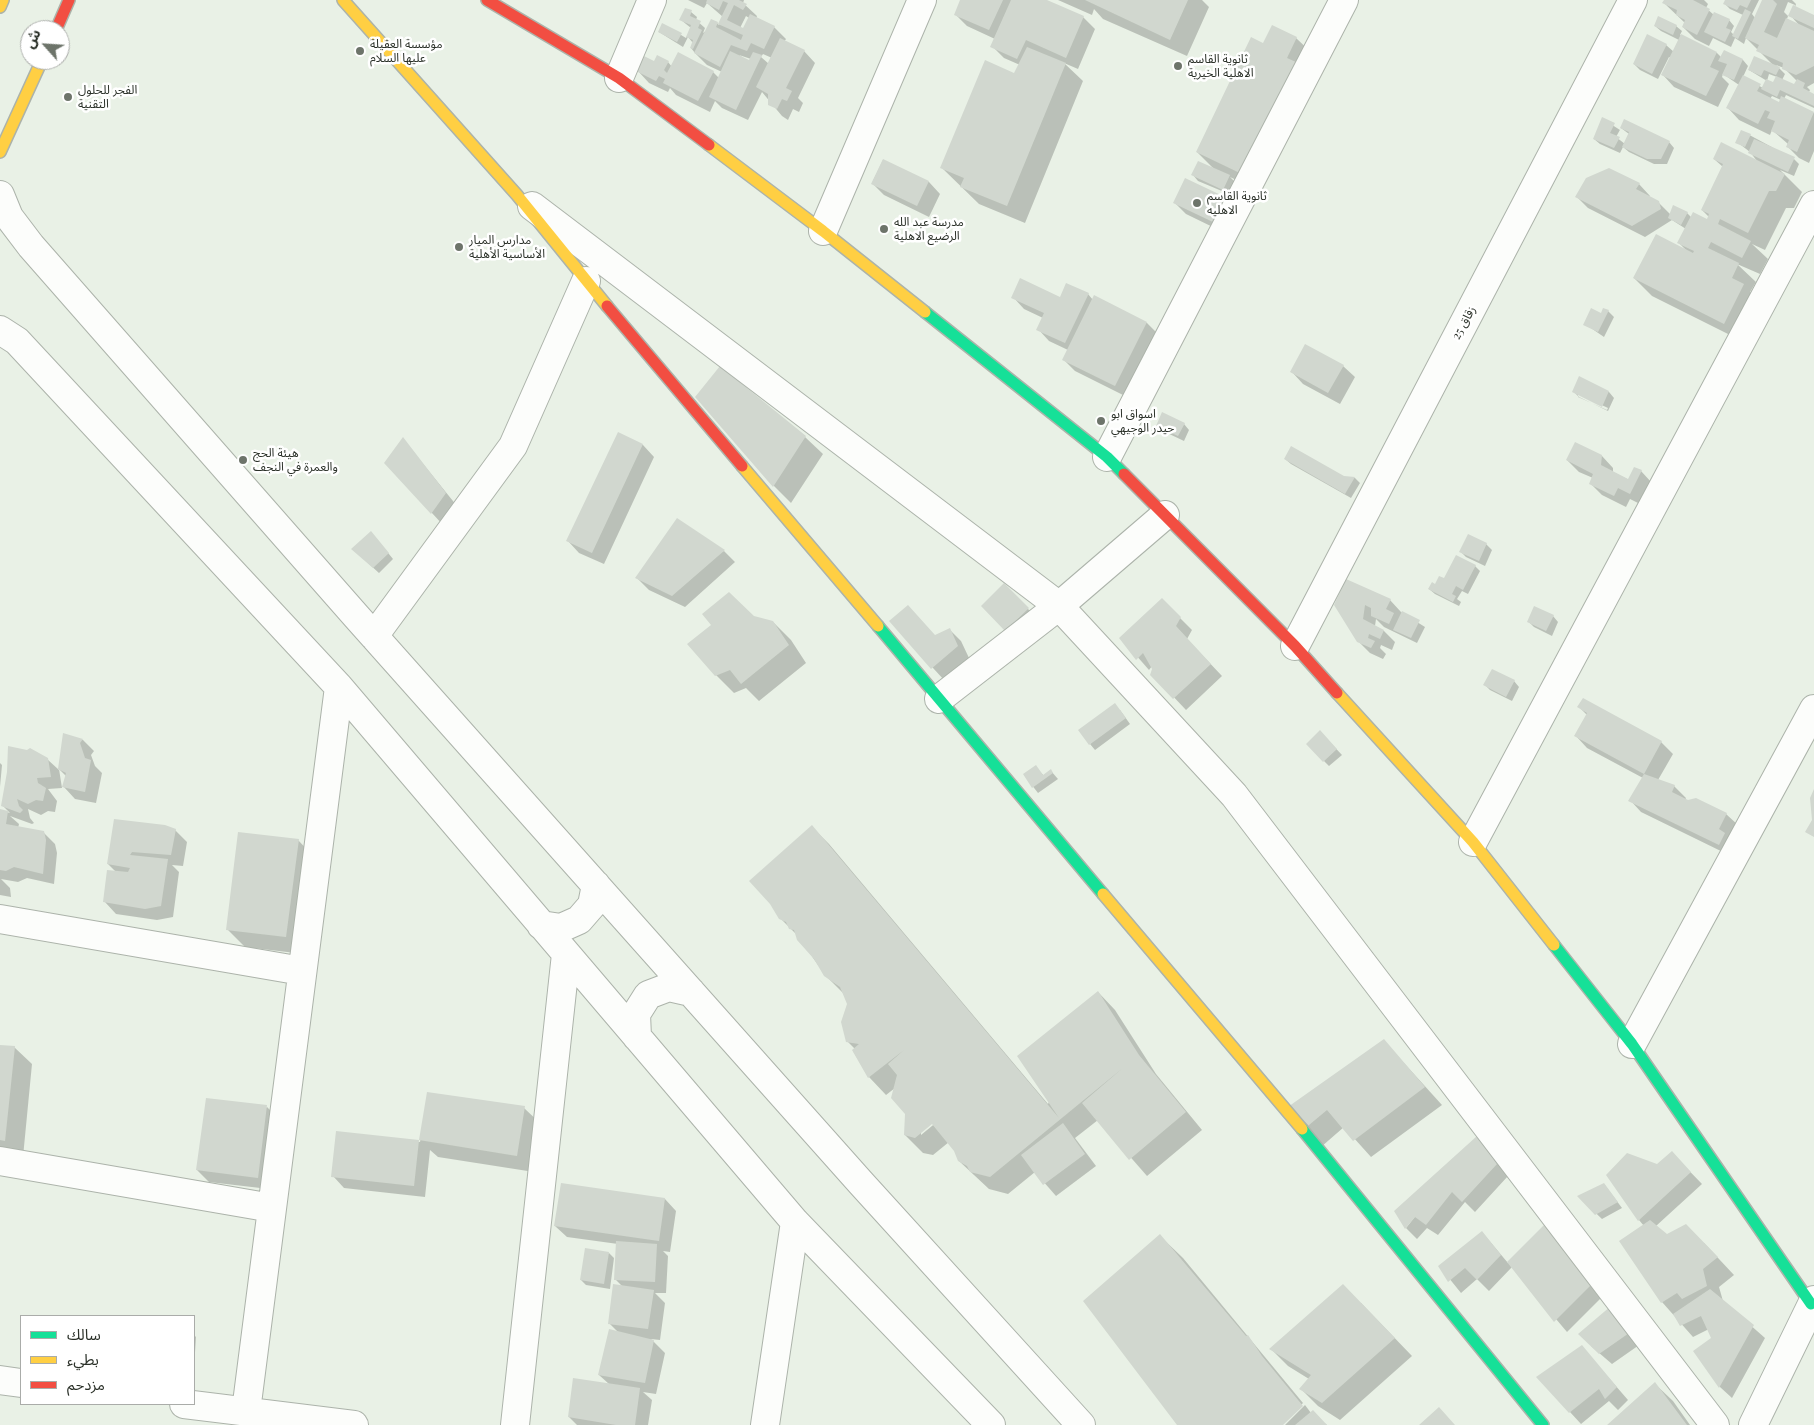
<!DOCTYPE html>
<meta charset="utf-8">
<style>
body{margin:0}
#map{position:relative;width:1814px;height:1425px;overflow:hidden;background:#e9f1e6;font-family:"Playfair Display","Noto Sans Arabic",serif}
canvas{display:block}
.legend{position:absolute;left:20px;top:1315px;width:175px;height:90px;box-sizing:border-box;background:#fff;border:1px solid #aaaca9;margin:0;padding:6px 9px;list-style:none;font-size:15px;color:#2a3028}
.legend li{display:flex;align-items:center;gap:10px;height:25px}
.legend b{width:25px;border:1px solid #aaaca9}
.north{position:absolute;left:20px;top:20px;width:50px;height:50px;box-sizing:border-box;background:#fff;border:1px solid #aaaca9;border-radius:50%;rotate:296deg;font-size:14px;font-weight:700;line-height:20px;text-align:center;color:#2a3028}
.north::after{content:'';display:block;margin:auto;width:18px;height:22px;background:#6d746a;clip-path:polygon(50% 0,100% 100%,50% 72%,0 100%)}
</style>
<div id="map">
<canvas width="1814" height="1425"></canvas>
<ul class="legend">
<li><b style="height:6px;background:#16e098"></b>سالك</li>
<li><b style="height:6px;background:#ffcf43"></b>بطيء</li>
<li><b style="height:6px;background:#f24e42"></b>مزدحم</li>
</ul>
<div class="north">ش</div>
</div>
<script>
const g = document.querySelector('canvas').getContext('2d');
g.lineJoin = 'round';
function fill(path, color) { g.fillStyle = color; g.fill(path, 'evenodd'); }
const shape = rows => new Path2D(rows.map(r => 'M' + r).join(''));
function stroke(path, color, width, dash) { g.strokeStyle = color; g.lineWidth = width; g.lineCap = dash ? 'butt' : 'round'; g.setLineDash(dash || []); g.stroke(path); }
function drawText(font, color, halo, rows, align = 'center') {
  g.font = font + ' "Playfair Display","Noto Sans Arabic",serif'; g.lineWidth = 5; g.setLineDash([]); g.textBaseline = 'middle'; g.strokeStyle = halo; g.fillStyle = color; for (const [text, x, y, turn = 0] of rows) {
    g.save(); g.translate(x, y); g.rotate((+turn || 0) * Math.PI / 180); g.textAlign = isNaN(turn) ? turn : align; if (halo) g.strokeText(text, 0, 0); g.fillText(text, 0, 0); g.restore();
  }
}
const shadow = shape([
 [688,0,744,0,743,3,757,16,756,19,774,27,786,39,784,42,804,51,815,63,798,98,803,103,799,112,793,109,788,120,782,116,762,92,748,120,722,108,715,101,710,112,676,95,670,88,668,92,649,83,638,71,654,63,668,62,672,67,713,72,719,78,722,72,707,65,695,53,691,48,693,43,688,37,683,47,659,32,663,24,686,38,691,28,681,20,691,12,697,17,696,20,705,28,703,33,717,23,719,25,723,17,707,3,704,8],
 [746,16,749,18,744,29,740,28],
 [763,54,772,58,769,64,761,57],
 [739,55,751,59,750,62],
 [962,0,1044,0,1083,17,1095,29,1078,69,1064,63,1083,81,1025,223,979,204,942,168,1015,75,1020,65,1004,58,992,46,995,39,967,26,955,14],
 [1058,0,1202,0,1209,7,1187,56,1103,19,1094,9,1092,15],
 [1666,0,1704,0,1708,4,1706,8,1714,15,1729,20,1734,26,1731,32,1734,35,1743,15,1730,9,1724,3,1726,0,1759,0,1752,14,1755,18,1763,0,1792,0,1796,4,1795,7,1814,16,1814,83,1807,87,1810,90,1809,92,1814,95,1814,108,1786,95,1784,99,1814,113,1814,151,1809,163,1799,158,1787,146,1788,144,1772,130,1770,135,1739,120,1728,108,1739,85,1723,74,1722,77,1729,84,1718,107,1674,87,1663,75,1671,58,1669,57,1658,79,1640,70,1634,64,1666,45,1674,52,1679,40,1661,31,1655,26,1676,26,1682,31,1680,35,1717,53,1721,57,1724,52,1743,60,1748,66,1743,77,1763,88,1767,81,1749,70,1773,65,1746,38,1744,44,1735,38,1731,47,1713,38,1709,46,1695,39,1683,27,1685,23,1664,3],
 [1788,2,1795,5,1790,15,1799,25,1787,19,1788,16,1784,12],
 [1776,65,1784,68,1797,81,1795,86,1782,80,1785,74],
 [1769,74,1777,77,1774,84,1767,81],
 [1772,96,1781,100,1779,103,1770,99],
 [1296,38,1314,55,1315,81,1261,192,1230,177,1234,181,1229,194,1198,181,1193,175,1214,169,1197,152,1264,45],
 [1603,119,1620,130,1624,121,1669,142,1674,148,1667,164,1654,164,1629,152,1623,147,1620,153,1600,144,1594,139],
 [1621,128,1629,134,1625,144,1616,137],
 [1742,131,1794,159,1799,164,1794,176,1780,170,1802,192,1794,208,1786,208,1765,250,1752,244,1768,259,1760,274,1737,264,1756,282,1750,292,1761,303,1742,341,1652,296,1634,278,1686,250,1679,243,1686,229,1672,220,1645,237,1588,208,1577,197,1639,184,1650,196,1649,198,1658,202,1671,215,1687,213,1691,217,1707,220,1709,217,1702,210,1723,167,1714,159,1757,161,1750,152,1737,142],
 [883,160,929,182,940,194,929,217,884,195,872,183],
 [1224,198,1236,210,1225,233,1186,214,1175,203],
 [1088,294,1093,300,1147,323,1158,334,1127,397,1075,371,1064,360,1068,350,1049,341,1038,329,1043,318,1024,309,1013,297,1061,298],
 [1608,311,1614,317,1604,337,1585,324],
 [1343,366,1355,377,1340,404,1303,384,1292,372],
 [720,367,805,437,823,454,791,503,774,486],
 [1580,378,1609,392,1614,398,1608,411,1579,397,1574,392],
 [1578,394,1608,408,1607,410,1578,397],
 [1184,424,1189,430,1184,441,1163,431,1158,425],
 [618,434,643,445,654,457,604,564,579,553,568,541],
 [403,439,457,506,443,525,386,463],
 [1602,456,1613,468,1613,472,1629,480,1641,471,1652,483,1642,505,1630,499,1626,507,1602,495,1590,483,1593,478,1579,472,1567,460],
 [1285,459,1344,478,1355,478,1360,483,1351,498,1291,464],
 [376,538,393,559,379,573,358,554],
 [1486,544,1492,550,1485,566,1466,557,1461,552],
 [724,551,735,562,685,607,649,590,637,578],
 [1475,566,1480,571,1468,594,1462,591,1457,599,1461,602,1459,606,1435,594,1429,589],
 [1004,585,1033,614,1012,635,983,606],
 [1162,600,1192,630,1187,639,1222,676,1186,710,1152,674,1152,666,1149,670,1121,638],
 [1390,600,1401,612,1425,627,1417,643,1384,627,1376,619,1375,626,1384,631,1395,642,1392,650,1381,645,1380,648,1386,654,1383,659,1370,653,1358,641,1336,604],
 [1553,616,1558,622,1552,636,1534,627,1529,622],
 [753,617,773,622,791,640,806,663,759,701,746,688,734,693,716,675],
 [891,622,936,636,950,630,961,641,969,658,944,680],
 [1514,681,1519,687,1512,701,1490,690,1485,685],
 [1579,707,1661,742,1673,754,1658,780,1674,786,1686,798,1685,800,1726,814,1738,825,1731,856,1641,812,1630,800,1643,778,1587,748,1576,736,1587,715],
 [1120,710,1130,724,1095,750,1090,744],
 [64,734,83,740,94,751,91,755,95,766,102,773,96,803,75,799,64,787,66,776,59,769,62,788,48,789,57,801,55,812,48,811,41,815,28,809,30,818,34,823,32,824,10,816,19,824,18,828,43,832,55,844,57,853,54,884,27,878,18,882,1,879,10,888,11,897,0,895,0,810,10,813,2,805,47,759,59,770],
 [1326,738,1342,755,1329,766,1324,761],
 [0,763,2,765,0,787],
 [1036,767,1044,776,1051,771,1058,779,1038,793,1024,775],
 [812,827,829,844,1048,1104,1098,992,1115,1010,1156,1074,1202,1130,1147,1176,1098,1120,1075,1138,1096,1166,1056,1196,1035,1172,1008,1194,989,1189,959,1161,956,1150,949,1142,933,1155,923,1153,905,1135,906,1114,895,1088,886,1095,869,1077,853,1051,855,1049,847,1041,849,1004,844,994,825,975,797,935,780,918],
 [936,1119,938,1121,921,1135,921,1131],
 [175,830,187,842,183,866,172,865,179,872,173,917,157,920,116,914,105,902,116,872,108,864],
 [298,840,315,858,304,954,245,947,227,929],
 [1384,1041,1442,1105,1371,1157,1344,1127,1321,1147,1304,1129],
 [0,1046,14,1047,32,1064,23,1157,0,1155],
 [428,1093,524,1108,542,1125,534,1172,438,1157,430,1150,425,1197,344,1188,333,1176,338,1132,420,1142],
 [267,1107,278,1118,269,1189,209,1182,197,1170],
 [1477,1138,1508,1176,1475,1212,1465,1202,1438,1235,1427,1228,1417,1239,1406,1228],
 [1672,1153,1702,1184,1656,1226,1666,1235,1704,1243,1734,1275,1719,1287,1723,1301,1765,1338,1732,1398,1720,1387,1695,1351,1712,1338,1709,1329,1693,1337,1662,1302,1644,1226,1639,1220,1657,1165],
 [1604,1184,1622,1208,1602,1219,1579,1197],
 [665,1199,676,1211,670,1252,663,1251,668,1256,666,1293,655,1293,665,1303,660,1340,651,1339,665,1353,656,1394,643,1392,652,1400,648,1425,577,1425,569,1417,609,1384,599,1375,618,1332,609,1323,623,1287,615,1279,618,1244,567,1237,555,1226],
 [1546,1225,1607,1292,1567,1332,1512,1267,1489,1291,1477,1279,1461,1293,1440,1267,1482,1232,1508,1263],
 [1160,1236,1183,1258,1303,1403,1281,1425,1179,1425],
 [609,1253,614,1258,610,1289,586,1285,581,1280],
 [1361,1303,1412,1356,1340,1420,1318,1406,1301,1389,1309,1379,1288,1366,1271,1349],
 [1623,1319,1642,1343,1612,1364,1591,1346],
 [194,1335,196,1337,194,1368],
 [1582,1347,1628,1400,1618,1410,1609,1401,1581,1424,1570,1412],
 [1655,1384,1673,1401,1690,1425,1609,1425],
 [1305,1405,1311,1413,1327,1425,1285,1425]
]);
const building = shape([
 [707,0,739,0,747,4,743,10,734,5,727,20,743,28,750,14,775,26,764,49,751,43,747,51,731,45,720,67,694,53,711,19,718,22,716,27,741,40,743,35,718,24,728,3,723,1,719,10,706,3],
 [960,0,1003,0,989,30,954,15],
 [1011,0,1047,0,1084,16,1066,58,1026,40,1017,59,990,47],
 [1085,0,1188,0,1170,40],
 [1664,0,1693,0,1710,9,1697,35,1682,27,1685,20,1676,15,1677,10,1662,3],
 [1725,0,1751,0,1747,8,1740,5,1737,10,1723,4],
 [1762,0,1773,0,1777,4,1764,32,1777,38,1786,18,1814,31,1814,66,1796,75,1782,69,1783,63,1756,51,1759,45,1745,38],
 [1793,5,1814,15,1814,28,1788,16],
 [685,8,692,10,690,16,701,21,698,28,702,30,693,49,690,48,693,40,686,37,691,25,679,20],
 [1745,9,1751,12,1738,39,1732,36],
 [1714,12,1730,19,1726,28,1731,30,1725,42,1704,32],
 [1658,16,1677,25,1673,35,1654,26],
 [662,23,682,33,677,42,658,32],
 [1272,25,1297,37,1287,58,1298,63,1244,175,1196,152,1251,37,1263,43],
 [1647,34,1667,44,1652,74,1633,64],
 [1681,34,1717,52,1710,67,1719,71,1706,96,1661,75],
 [780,38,805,50,786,88,792,91,787,101,782,99,777,109,768,105,768,94,756,87],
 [1027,47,1066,63,1007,206,960,187,964,178,940,168,985,60,1014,73],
 [1724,50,1743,59,1734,80,1722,75,1727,64,1718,61],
 [730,51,749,60,753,52,762,55,736,110,709,97],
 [678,52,714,71,698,101,663,83,665,79,659,76,656,81,636,71,644,56,654,61,657,55,669,61,664,70,667,73],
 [1754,56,1780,67,1776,75,1764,70,1761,76,1748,70],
 [1743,75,1761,84,1757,91,1779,102,1781,96,1814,112,1797,152,1786,147,1789,140,1771,131,1775,121,1767,118,1770,112,1765,110,1758,124,1726,108],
 [1776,76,1794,84,1797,79,1805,83,1803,88,1814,94,1814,106,1780,90,1777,97,1761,89,1766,79,1773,82],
 [1602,117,1615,123,1610,133,1620,137,1614,148,1593,139],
 [1624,119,1670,141,1661,159,1647,159,1622,147,1629,132,1620,128],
 [1741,130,1751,134,1745,147,1735,143],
 [1754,139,1795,157,1788,172,1748,153],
 [1721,142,1785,174,1776,191,1769,191,1748,233,1720,219,1718,224,1751,241,1742,258,1711,242,1708,248,1739,263,1732,278,1744,284,1724,324,1633,278,1656,234,1693,253,1694,251,1677,243,1693,212,1707,219,1709,214,1701,210,1723,164,1713,159],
 [883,159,929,181,917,206,871,184],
 [1198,161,1230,175,1223,190,1191,175],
 [1609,168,1640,183,1636,189,1659,201,1661,209,1632,226,1575,197,1586,178],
 [1185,178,1225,197,1213,222,1173,203],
 [1673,205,1688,212,1681,225,1668,218],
 [1020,278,1060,297,1066,283,1089,293,1065,343,1036,330,1044,313,1011,298],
 [1094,295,1147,322,1115,386,1062,360],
 [1591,308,1601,313,1603,308,1609,310,1598,332,1583,325],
 [1305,344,1344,365,1328,393,1290,372],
 [720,366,806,436,773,487,695,397],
 [1579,376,1609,391,1602,407,1572,392],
 [1162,412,1185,423,1178,436,1156,426],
 [618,432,643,444,592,553,566,541],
 [403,437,446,493,431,514,384,463],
 [1575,442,1602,455,1601,465,1628,479,1634,467,1642,470,1630,494,1618,488,1614,496,1589,484,1593,474,1566,460],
 [1291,446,1344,476,1355,477,1345,494,1284,459],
 [677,518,725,550,672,596,635,578],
 [371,531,389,553,373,568,351,549],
 [1468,534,1487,543,1479,561,1459,552],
 [1456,555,1476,565,1463,590,1456,586,1452,594,1456,596,1453,602,1428,589,1432,582,1435,584,1439,576,1444,578],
 [1346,579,1391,599,1386,609,1394,613,1389,624,1371,616,1371,608,1365,605,1363,619,1384,630,1380,639,1369,634,1368,638,1375,641,1371,648,1357,642,1334,605],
 [1004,583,1029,608,1005,631,981,606],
 [729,592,754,616,773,621,789,645,741,684,730,670,715,676,687,644,711,625,702,614],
 [1162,598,1181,617,1176,626,1211,664,1173,699,1150,675,1152,669,1143,653,1136,660,1119,638],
 [908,605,935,635,950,628,958,646,931,669,889,621],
 [1534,606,1554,615,1546,631,1527,622],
 [1402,611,1420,620,1411,638,1393,630],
 [1492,669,1515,680,1506,697,1483,685],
 [1583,698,1662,741,1644,774,1675,785,1672,792,1688,800,1696,798,1727,813,1719,829,1725,833,1719,845,1628,801,1644,774,1574,736,1587,713,1577,707],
 [1115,703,1126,718,1089,745,1078,730],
 [1320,730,1337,749,1323,762,1306,744],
 [63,733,83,739,80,743,85,758,91,760,85,792,62,787,66,773,58,769],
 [8,746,27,750,30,748,48,758,51,777,37,778,38,783,46,788,43,801,36,800,28,804,17,799,19,806,23,810,20,813,1,806,7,772],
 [1036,765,1043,775,1051,769,1053,773,1032,788,1023,774],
 [1814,789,1814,837,1805,832,1812,820,1810,798],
 [0,809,8,811,6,824,44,831,46,840,43,874,14,867,6,871,0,870],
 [114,819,165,825,176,829,171,855,132,852,130,855,168,859,161,906,145,909,103,902,107,870,128,872,130,868,107,864],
 [812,825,1059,1118,1017,1056,1098,991,1139,1055,1186,1112,1129,1160,1082,1103,1124,1067,990,1177,970,1172,967,1166,958,1161,954,1151,932,1124,915,1138,904,1135,905,1114,891,1098,897,1075,888,1064,904,1050,868,1078,852,1050,859,1044,846,1042,841,1022,847,1004,840,987,824,976,814,959,797,940,794,930,789,929,786,922,779,919,770,904,749,881],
 [238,832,299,839,286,937,226,930],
 [1384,1039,1425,1087,1353,1141,1327,1110,1303,1130,1285,1109],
 [0,1045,15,1046,5,1141,0,1140],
 [427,1092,525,1106,517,1156,419,1140],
 [206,1098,267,1105,258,1178,196,1170],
 [1063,1123,1085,1154,1043,1185,1021,1155],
 [336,1131,419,1140,414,1186,331,1177],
 [1477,1136,1497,1164,1462,1202,1452,1192,1426,1225,1415,1217,1405,1229,1394,1211],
 [1672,1151,1691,1172,1638,1221,1606,1175,1627,1153,1657,1164],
 [561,1183,665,1198,659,1241,554,1226],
 [1604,1183,1618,1202,1595,1215,1577,1196],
 [1650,1220,1667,1234,1686,1224,1718,1257,1703,1269,1707,1286,1682,1299,1677,1293,1661,1303,1619,1241],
 [1546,1223,1596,1280,1554,1322,1507,1262],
 [1482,1231,1501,1255,1477,1280,1465,1268,1448,1282,1438,1266],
 [1160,1234,1246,1336,1248,1335,1262,1356,1303,1406,1283,1425,1177,1425,1083,1301],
 [616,1241,657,1244,655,1282,614,1280],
 [585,1248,609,1252,604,1284,580,1280],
 [613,1284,654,1290,648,1329,608,1324],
 [1343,1284,1395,1338,1322,1403,1299,1389,1311,1375,1269,1349],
 [1710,1289,1754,1325,1719,1388,1693,1351,1711,1338,1701,1316,1680,1326,1673,1314],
 [1611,1306,1632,1331,1599,1354,1578,1334],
 [609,1329,654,1340,645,1383,598,1375],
 [1582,1345,1617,1387,1605,1399,1599,1389,1569,1413,1536,1377],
 [573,1378,640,1388,635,1425,616,1425,568,1417],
 [1655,1382,1687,1425,1607,1425],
 [1439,1407,1455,1425,1419,1425],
 [1313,1410,1327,1425,1295,1425]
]);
const street = shape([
 [619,78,652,0],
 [0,195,9,217,31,246,356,616,861,1183,1081,1425],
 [532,206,1059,606,1234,795,1715,1425],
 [823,231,922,0],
 [0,330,17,341,339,687,795,1222,991,1425],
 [1107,457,1344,0],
 [374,636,513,446,586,281],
 [1295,646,1633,0],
 [939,699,1059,606,1165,515],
 [1473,842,1814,205],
 [0,919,302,971],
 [541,925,561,928,579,920,592,905,596,885],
 [637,1037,636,1014,648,995,669,987,691,992],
 [1632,1044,1814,709],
 [0,1161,272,1208],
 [0,1380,21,1383],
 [184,1404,354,1425],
 [246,1411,339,687],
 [515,1425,566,954],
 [765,1425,795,1222],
 [1753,1425,1814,1300]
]);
const fast = shape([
 [925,312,1107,457,1124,474],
 [878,626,1103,894],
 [1554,945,1632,1044,1811,1304],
 [1302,1129,1543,1425]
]);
const slow = shape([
 [343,0,517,195,607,306],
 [0,7,3,0],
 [709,145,823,231,925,312],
 [0,152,42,60],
 [742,466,878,626],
 [1337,693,1473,842,1554,945],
 [1103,894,1302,1129]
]);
const jam = shape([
 [487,0,619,78,709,145],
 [56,30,69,0],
 [607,306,742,466],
 [1124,474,1295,646,1337,693]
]);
const markers = [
 [360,51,5,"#6d746a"],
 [1178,66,5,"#6d746a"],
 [68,97,5,"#6d746a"],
 [1197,203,5,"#6d746a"],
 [884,229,5,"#6d746a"],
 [459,247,5,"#6d746a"],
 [1101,421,5,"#6d746a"],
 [243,460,5,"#6d746a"]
];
const poiNames = [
 ["مؤسسة العقيلة",370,44],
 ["عليها السلام",370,58],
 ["ثانوية القاسم",1188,59],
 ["الاهلية الخيرية",1188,73],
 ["الفجر للحلول",78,90],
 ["التقنية",78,104],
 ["ثانوية القاسم",1207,196],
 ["الاهليه",1207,210],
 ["مدرسة عبد الله",894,222],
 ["الرضيع الاهلية",894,236],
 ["مدارس الميار",469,240],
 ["الأساسية الأهلية",469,254],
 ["اسواق ابو",1111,414],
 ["حيدر الوجيهي",1111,428],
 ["هيئة الحج",253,453],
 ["والعمرة في النجف",253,467]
];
const streetNames = [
 ["زقاق 25",1464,323,-62]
];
fill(shadow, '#0003');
fill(building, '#d1d7cf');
stroke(street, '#acb3aa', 30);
stroke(fast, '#acb3aa', 14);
stroke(slow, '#acb3aa', 14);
stroke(jam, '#acb3aa', 14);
stroke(street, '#fcfdfb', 28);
stroke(fast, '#16e098', 11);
stroke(slow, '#ffcf43', 11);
stroke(jam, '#f24e42', 11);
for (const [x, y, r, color] of markers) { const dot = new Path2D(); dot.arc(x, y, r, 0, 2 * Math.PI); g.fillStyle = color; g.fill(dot); stroke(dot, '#fff', 2); }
drawText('12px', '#2a3028', '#fff', poiNames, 'left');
drawText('12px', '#2a3028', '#fff', streetNames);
</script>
